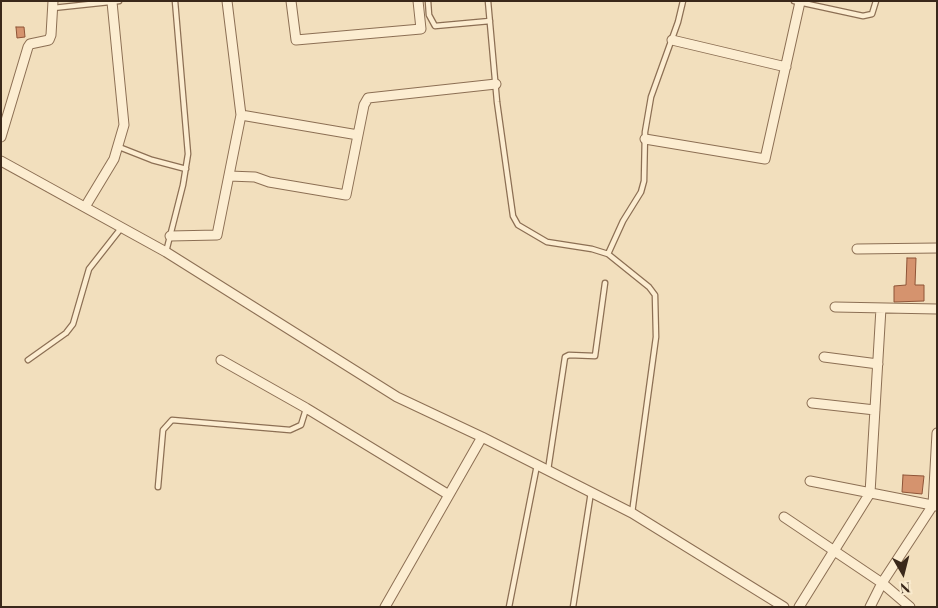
<!DOCTYPE html>
<style>
body{margin:0}
#map{position:relative;width:938px;height:608px;overflow:hidden;background:#f2dfbd;font-family:"Playfair Display",serif}
canvas{display:block}
.frame{position:absolute;inset:0;border:2px solid #3a281a;pointer-events:none}
.north{position:absolute;left:878px;top:548px;width:50px;height:50px;-webkit-text-stroke:4px #f9eacd;paint-order:stroke;rotate:172deg;font-size:14px;font-weight:700;line-height:20px;text-align:center;color:#3a281a}
.north::after{content:'';display:block;margin:auto;width:18px;height:22px;background:#3a281a;clip-path:polygon(50% 0,100% 100%,50% 72%,0 100%)}
</style>
<div id="map">
<canvas width="938" height="608"></canvas>
<div class="frame"></div>
<div class="north">N</div>
</div>
<script>
const g = document.querySelector('canvas').getContext('2d');
g.lineJoin = 'round';
function fill(path, color) { g.fillStyle = color; g.fill(path, 'evenodd'); }
const shape = rows => new Path2D(rows.map(r => 'M' + r).join(''));
function stroke(path, color, width, dash) { g.strokeStyle = color; g.lineWidth = width; g.lineCap = dash ? 'butt' : 'round'; g.setLineDash(dash || []); g.stroke(path); }
const building = shape([
 [16,27,24,27,25,37,17,38,16,27],
 [907,258,916,258,915,285,924,285,924,301,894,302,894,286,906,285,907,258],
 [903,475,924,476,922,494,902,492,903,475]
]);
const service = shape([
 [428,1,429,15,435,26,490,21],
 [488,1,497,102,513,216,518,225,547,242,592,249,608,254,649,287,655,295,656,337,632,513],
 [794,1,863,16,872,14,876,1],
 [53,8,119,1],
 [119,147,152,160,186,169],
 [166,252,183,185,188,154,175,1],
 [608,254,623,221,641,192,644,181,645,132,651,97,678,22,683,1],
 [28,360,66,333,73,324,89,269,122,227],
 [548,470,565,357,569,355,595,356,605,283],
 [158,487,163,430,172,420,290,430,301,425,306,409],
 [509,607,537,465],
 [573,607,591,492]
]);
const minor = shape([
 [291,1,296,40,421,29,418,1],
 [672,40,786,67],
 [241,115,358,135],
 [1,137,28,47,30,44,49,40,51,35,53,1],
 [645,139,765,159,800,2],
 [1,161,166,252,397,397,482,437,632,513,784,607],
 [229,176,255,177,269,182,346,195,364,105,368,98,496,84],
 [85,207,114,159,124,125,112,2],
 [170,236,217,235,241,115,227,1],
 [857,249,937,248],
 [835,307,937,309],
 [824,357,878,364],
 [221,360,306,408,449,495],
 [812,403,875,410],
 [810,481,937,506],
 [784,517,882,583,910,607],
 [385,607,482,437],
 [799,607,870,493,881,308],
 [870,607,882,583,933,505,937,433]
]);
fill(building, '#d5936e');
stroke(building, '#8e5437', 1);
stroke(service, '#8c6f54', 7);
stroke(minor, '#8c6f54', 11);
stroke(service, '#fcedd1', 4.5);
stroke(minor, '#fcedd1', 9);
</script>
